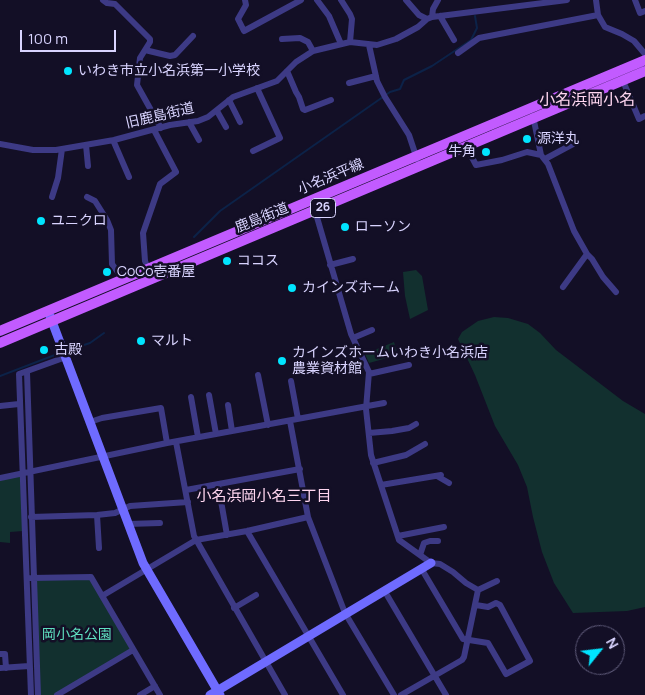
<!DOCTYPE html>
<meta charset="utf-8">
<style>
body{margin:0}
#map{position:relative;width:645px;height:695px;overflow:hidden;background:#130f26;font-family:Manrope,sans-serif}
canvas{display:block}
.north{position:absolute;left:575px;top:625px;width:50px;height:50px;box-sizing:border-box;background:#130f26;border:1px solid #625e7d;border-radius:50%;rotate:61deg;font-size:14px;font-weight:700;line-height:20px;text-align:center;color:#d9d4ff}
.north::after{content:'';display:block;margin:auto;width:18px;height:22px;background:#00e5ff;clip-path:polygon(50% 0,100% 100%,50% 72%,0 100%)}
.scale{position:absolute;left:20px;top:30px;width:96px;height:22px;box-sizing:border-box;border:2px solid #d9d4ff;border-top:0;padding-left:6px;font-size:15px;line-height:18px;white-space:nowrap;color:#d9d4ff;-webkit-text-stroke:4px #130f26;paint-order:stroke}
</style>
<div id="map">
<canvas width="645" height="695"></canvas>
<div class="north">N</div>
<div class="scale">100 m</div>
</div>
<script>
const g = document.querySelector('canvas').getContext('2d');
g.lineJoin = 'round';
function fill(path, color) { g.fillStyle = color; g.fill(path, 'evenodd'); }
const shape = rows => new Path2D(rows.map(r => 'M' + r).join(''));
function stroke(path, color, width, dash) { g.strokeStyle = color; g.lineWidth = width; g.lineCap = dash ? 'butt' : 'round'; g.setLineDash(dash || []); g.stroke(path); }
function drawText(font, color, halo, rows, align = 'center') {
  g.font = font + ' Manrope,"Noto Sans JP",sans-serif'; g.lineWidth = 5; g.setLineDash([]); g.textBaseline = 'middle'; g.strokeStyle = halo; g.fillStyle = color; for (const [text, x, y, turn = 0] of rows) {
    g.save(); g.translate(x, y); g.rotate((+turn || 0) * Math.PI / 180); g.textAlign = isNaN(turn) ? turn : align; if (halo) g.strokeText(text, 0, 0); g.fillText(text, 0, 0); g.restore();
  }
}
const green = shape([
 [416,270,422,276,428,310,410,319,405,296,403,272],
 [494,317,508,318,528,324,540,333,556,350,623,401,645,414,645,607,627,611,573,613,554,583,542,552,533,517,527,487,518,465,495,426,475,375,458,339,462,332,478,321],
 [394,342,398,355,369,363,365,354],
 [19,476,21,478,23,531,10,532,10,543,0,542,0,480],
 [91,577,133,650,57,695,38,695,33,578]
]);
const stream = shape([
 [194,237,220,211,390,92,400,89,404,80,432,66,471,40,477,28,475,16],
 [66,351,90,343,104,333],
 [0,376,60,353]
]);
const street = shape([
 [103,0,107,3,115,4,150,39,150,42,140,58,137,85,161,128],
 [245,0,246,5,238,19,244,31,301,0],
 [317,0,329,16,341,44],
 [341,0,350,14,352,19,350,42],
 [406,0,419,15,427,19],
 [596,0,598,15,605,27,622,34,634,41,645,54],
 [635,0,640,13,645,11],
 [440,16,454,40],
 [432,17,433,9,438,0],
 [282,39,300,38,308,42,313,51],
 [369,45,377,81,385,97,409,135,417,159],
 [145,50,170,56,175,55,193,36],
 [458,53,479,38,598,15],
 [287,71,296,92,299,97,303,109,305,110,331,100],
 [623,81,639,119,645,116],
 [349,83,376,76],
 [229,100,240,122],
 [217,111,226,127],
 [533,116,541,155],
 [189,122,199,140],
 [113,140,129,177],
 [0,144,33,150,56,150,114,140,170,125,198,121,208,117,233,97,277,81,296,62,313,51,350,42,377,45,396,39,418,27,427,19,432,17,567,0],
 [86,145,88,166],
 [467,148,476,165,502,160,527,152,541,155,548,164,574,231,587,254,563,287],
 [253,151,280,138,257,88],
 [545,159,573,144],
 [52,197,58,178,62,149],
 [87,197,95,201,107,220,111,230,112,264,123,279],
 [314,207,351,334,369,372,366,409,371,455,399,540,431,563,440,564,453,572,466,583,478,590,464,657,462,660,401,695],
 [587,254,592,259,603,277,616,292],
 [330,265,353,259],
 [149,271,145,261,143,233,160,184,176,172,154,130],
 [353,338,372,330],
 [27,372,38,695],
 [369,374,409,365],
 [258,375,268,425],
 [291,381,298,419],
 [209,395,216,434],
 [191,397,198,437],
 [228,405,232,431],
 [0,406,19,404],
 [290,421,308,517,345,613,394,695],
 [90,422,102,418,161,408,167,443],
 [369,433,392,431,409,428,416,424],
 [176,442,194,536,285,695],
 [373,463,406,455,425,444],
 [437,476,449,483],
 [0,478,167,443,384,403],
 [218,484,227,535],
 [381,485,441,475],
 [186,490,300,469],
 [97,515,99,548],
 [31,517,97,515,115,513,130,506,188,502],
 [128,524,160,523],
 [247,531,343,695],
 [398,536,444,527],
 [420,555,424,543,430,541,438,541],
 [421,568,463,639,488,643,506,674,530,661,500,605,496,603,488,607,476,605],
 [31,578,91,577,160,695],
 [384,590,446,695],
 [478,590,497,581],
 [102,596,196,540,247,531,308,517],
 [234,608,256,595],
 [0,654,5,654,6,668],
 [0,668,29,666],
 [31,695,19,374,66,357],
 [57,695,133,650],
 [140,695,155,686]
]);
const secondary = shape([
 [50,316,143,563,220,695],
 [210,695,431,563]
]);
const primary = shape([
 [0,331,645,60],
 [0,343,645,71]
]);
const markers = [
 [68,71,5,"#00e5ff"],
 [527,139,5,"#00e5ff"],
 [486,152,5,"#00e5ff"],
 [41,221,5,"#00e5ff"],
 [345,227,5,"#00e5ff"],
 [227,261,5,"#00e5ff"],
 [107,272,5,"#00e5ff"],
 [292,288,5,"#00e5ff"],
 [141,341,5,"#00e5ff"],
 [44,350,5,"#00e5ff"],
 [282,361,5,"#00e5ff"]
];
const shields = [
 [323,208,25]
];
const shieldNames = [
 ["26",323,208]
];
const poiNames = [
 ["いわき市立小名浜第一小学校",78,71],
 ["源洋丸",537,139],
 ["牛角",476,152,"right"],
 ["ユニクロ",51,221],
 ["ローソン",355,227],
 ["ココス",237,261],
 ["CoCo壱番屋",117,272],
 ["カインズホーム",302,288],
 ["マルト",151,341],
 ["古殿",54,350],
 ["カインズホームいわき小名浜店",292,353],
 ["農業資材館",292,369]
];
const streetNames = [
 ["旧鹿島街道",160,116,-13],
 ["小名浜平線",331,177,-23],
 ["鹿島街道",262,218,-22]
];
const parkNames = [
 ["岡小名公園",77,635]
];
const neighbourhoodNames = [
 ["小名浜岡小名三丁目",264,497]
];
const quarterNames = [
 ["小名浜岡小名",587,101]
];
fill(green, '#12302f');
stroke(stream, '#0c2248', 2);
stroke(street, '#3d3a85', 6);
stroke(secondary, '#6f6bff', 9);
stroke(primary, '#c25bff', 10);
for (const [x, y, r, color] of markers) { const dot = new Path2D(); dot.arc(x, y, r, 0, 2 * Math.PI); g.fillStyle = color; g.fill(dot); stroke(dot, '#130f26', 2); }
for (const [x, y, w] of shields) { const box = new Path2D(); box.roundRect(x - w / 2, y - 9.5, w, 19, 4); g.fillStyle = '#130f26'; g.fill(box); stroke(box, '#d9d4ff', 1); }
drawText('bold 12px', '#d9d4ff', null, shieldNames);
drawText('14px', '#d9d4ff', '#130f26', poiNames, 'left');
drawText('14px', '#d9d4ff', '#130f26', streetNames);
drawText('14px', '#5fe0c0', '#130f26', parkNames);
drawText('15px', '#ffd6f0', '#130f26', neighbourhoodNames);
drawText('16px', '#ffd6f0', '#130f26', quarterNames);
</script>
